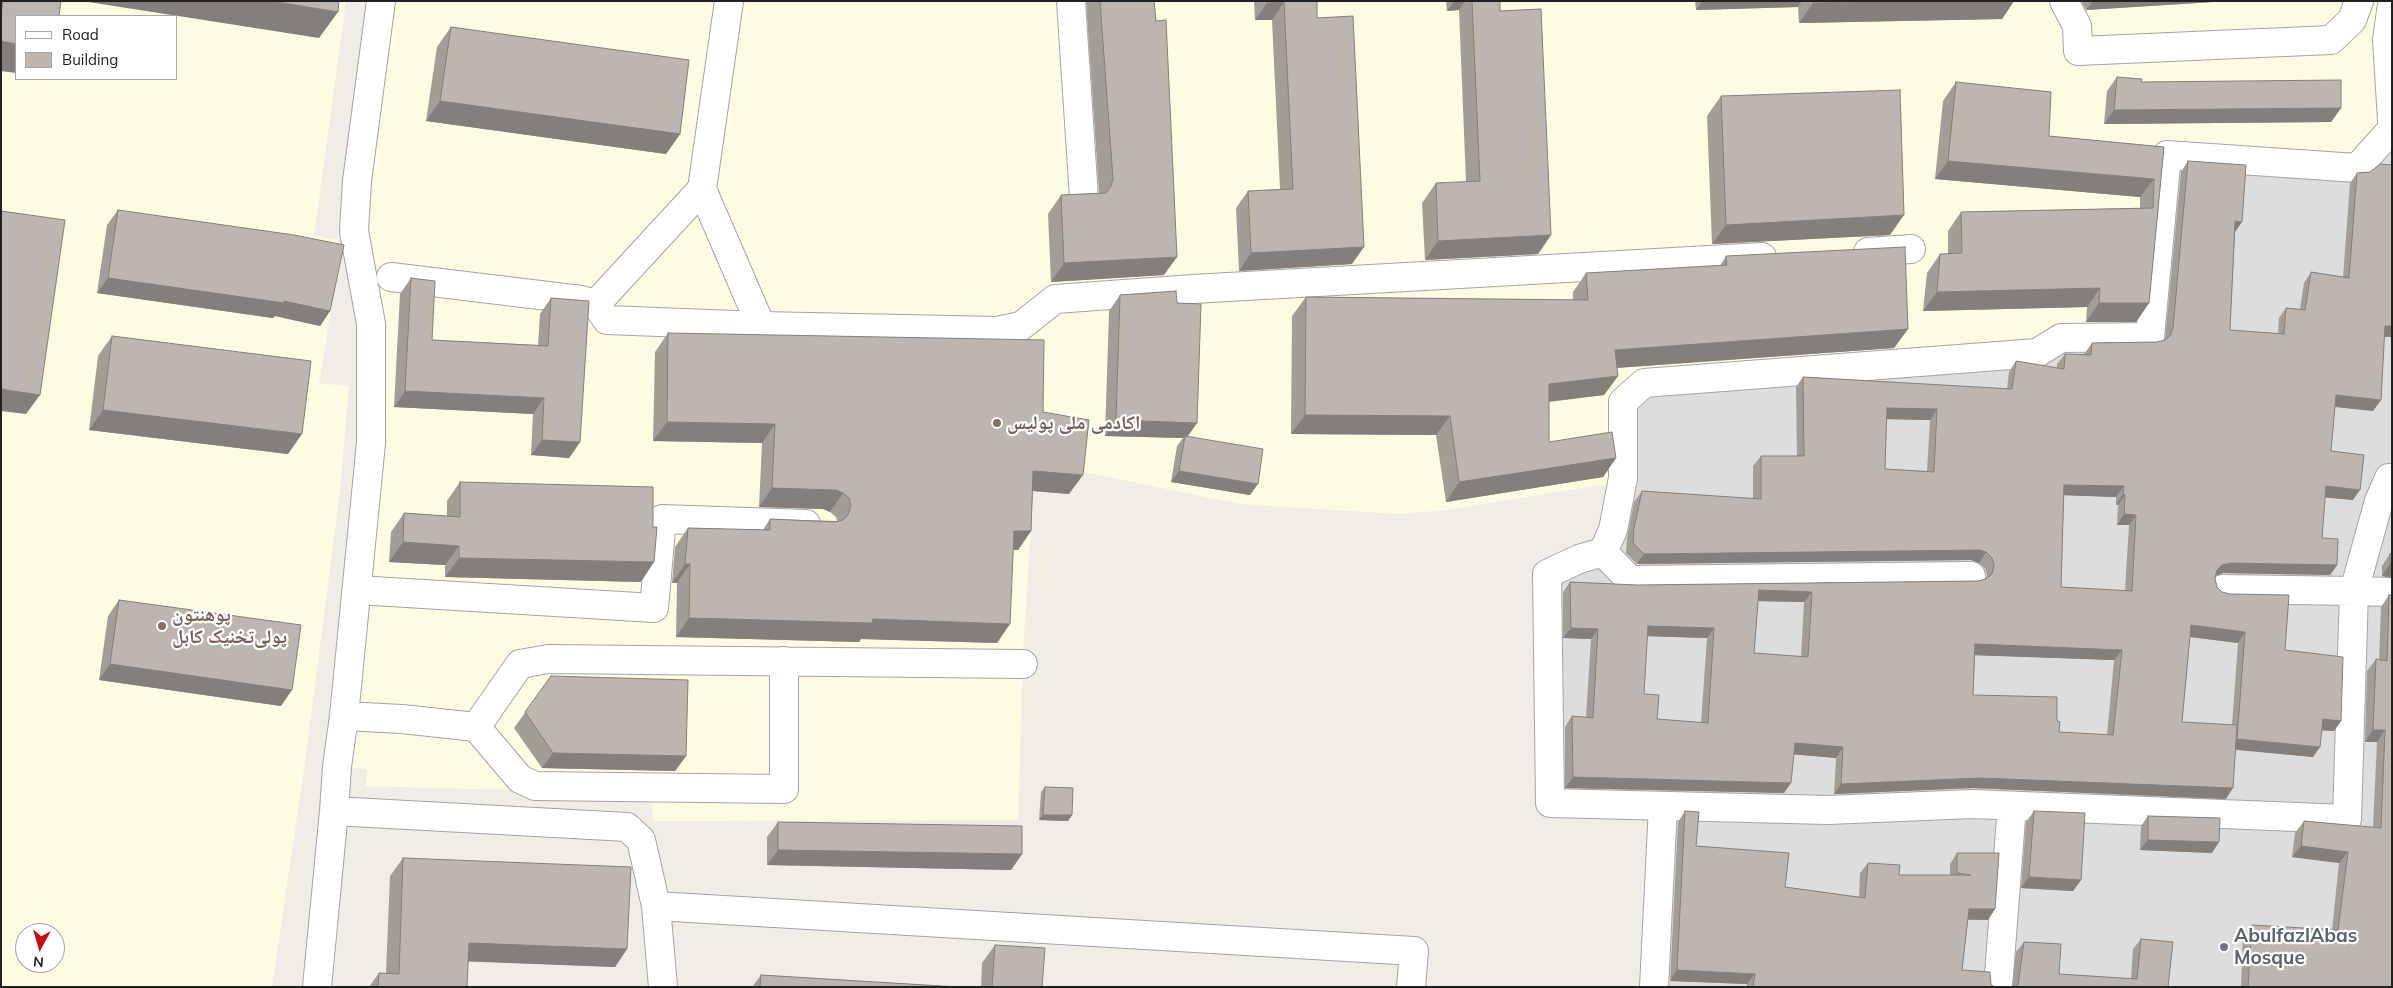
<!DOCTYPE html>
<meta charset="utf-8">
<style>
body{margin:0}
#map{position:relative;width:2393px;height:988px;overflow:hidden;background:#f0ede7;font-family:Mulish,sans-serif}
canvas{display:block}
.frame{position:absolute;inset:0;border:2px solid #202020;pointer-events:none}
.legend{position:absolute;left:15px;top:15px;width:162px;height:65px;box-sizing:border-box;background:#fff;border:1px solid #a6a6a6;margin:0;padding:6px 9px;list-style:none;font-size:15px;color:#202020}
.legend li{display:flex;align-items:center;gap:10px;height:25px}
.legend b{width:25px;border:1px solid #a6a6a6}
.north{position:absolute;left:15px;top:923px;width:50px;height:50px;box-sizing:border-box;background:#fff;border:1px solid #a6a6a6;border-radius:50%;rotate:186deg;font-size:14px;font-weight:700;line-height:20px;text-align:center;color:#202020}
.north::after{content:'';display:block;margin:auto;width:18px;height:22px;background:#c30e16;clip-path:polygon(50% 0,100% 100%,50% 72%,0 100%)}
</style>
<div id="map">
<canvas width="2393" height="988"></canvas>
<div class="frame"></div>
<ul class="legend">
<li><b style="height:6px;background:#fff"></b>Road</li>
<li><b style="height:14px;background:#bdb6b0"></b>Building</li>
</ul>
<div class="north">N</div>
</div>
<script>
const g = document.querySelector('canvas').getContext('2d');
g.lineJoin = 'round';
function fill(path, color) { g.fillStyle = color; g.fill(path, 'evenodd'); }
const shape = rows => new Path2D(rows.map(r => 'M' + r).join(''));
function stroke(path, color, width, dash) { g.strokeStyle = color; g.lineWidth = width; g.lineCap = dash ? 'butt' : 'round'; g.setLineDash(dash || []); g.stroke(path); }
function drawText(font, color, halo, rows, align = 'center') {
  g.font = font + ' Mulish,"Noto Naskh Arabic",sans-serif'; g.lineWidth = 4.5; g.setLineDash([]); g.textBaseline = 'middle'; g.strokeStyle = halo; g.fillStyle = color; for (const [text, x, y, turn = 0] of rows) {
    g.save(); g.translate(x, y); g.rotate((+turn || 0) * Math.PI / 180); g.textAlign = isNaN(turn) ? turn : align; if (halo) g.strokeText(text, 0, 0); g.fillText(text, 0, 0); g.restore();
  }
}
const residential = shape([
 [2392,129,2392,987,1654,987,1663,806,1550,803,1547,574,1603,552,1623,402,2167,155]
]);
const education = shape([
 [1,1,346,1,314,236,338,240,340,252,319,384,349,385,340,491,305,762,272,987,1,987],
 [16,16,176,16,176,79,16,79],
 [25,933,55,933,55,963,25,963],
 [381,1,2392,1,2391,110,2357,168,2167,155,2150,337,1630,394,1623,478,1607,484,1446,510,1398,514,1240,504,1035,462,1023,653,1018,820,653,821,652,794,366,786,367,769,337,767,371,443,354,231]
]);
const minor = shape([
 [1071,1,1084,198],
 [2064,1,2077,26,2078,51,2331,40,2352,20,2359,1],
 [2392,4,2387,40,2392,120],
 [2392,129,2357,168,2167,155,2150,337,2061,338,2037,353,1644,383,1623,402,1623,478,1613,530,1603,552,1579,559,1547,574,1550,803,1828,810,1972,804,2347,819,2354,591,2392,592],
 [702,189,729,1],
 [1868,252,1911,249],
 [391,277,581,300,596,304,607,320,761,326,997,331,1021,326,1055,299,1193,289,1762,257],
 [596,304,702,189,761,326],
 [1603,552,1630,580,1971,576],
 [2223,589,2354,591,2379,501,2389,478,2392,478],
 [357,590,654,608,662,519,806,524],
 [344,716,402,719,476,727,520,664,548,659,1023,664],
 [476,727,520,779,535,786,784,789,784,661],
 [334,811,627,827,641,840,656,906,1414,951,1411,987],
 [656,906,663,987],
 [317,987,334,811,337,767,344,716,371,443,371,324,354,231,357,181,381,1],
 [1654,987,1663,806],
 [1998,987,2012,806]
]);
const wall = shape([
 [1086,1,1154,1,1156,21,1164,275,1051,282,1048,214,1061,195,1099,193],
 [1254,1,1317,1,1317,18,1352,264,1239,271,1236,208,1248,191,1280,189,1272,20,1255,20],
 [1446,1,1500,1,1500,11,1551,235,1538,254,1425,260,1422,203,1436,183,1466,182,1459,10,1447,11],
 [1695,1,2014,1,2002,19,1799,23,1798,7,1696,10],
 [2081,1,2229,1,2086,10],
 [451,27,680,134,666,154,426,121,437,47],
 [2117,77,2141,82,2341,108,2331,122,2104,124,2107,91],
 [1956,82,2049,136,2164,147,2149,303,2136,322,2086,322,2087,307,1923,311,1927,273,1940,254,1948,254,1948,231,1961,212,2140,208,2140,197,1935,179,1943,101],
 [1721,96,1890,235,1712,244,1707,116],
 [2188,161,2235,232,2230,330,2278,334,2279,318,2286,308,2300,309,2304,283,2311,272,2343,277,2350,183,2357,173,2370,172,2392,165,2392,337,2384,337,2381,400,2373,411,2335,407,2331,451,2353,500,2325,497,2322,538,2337,565,2330,575,2223,573,2216,576,2215,578,2217,587,2222,592,2285,650,2341,721,2334,731,2322,730,2313,757,2236,750,2226,799,1973,788,1834,794,1836,758,1794,754,1784,793,1565,788,1565,727,1572,716,1586,717,1591,639,1563,638,1563,592,1570,582,1637,585,1978,581,1986,579,1987,575,1985,568,1979,563,1971,560,1637,564,1626,553,1627,538,1634,502,1642,491,1753,499,1753,466,1761,456,1797,456,1796,387,1803,377,2007,389,2009,372,2016,361,2057,368,2057,364,2065,354,2084,354,2092,343,2157,342,2165,340,2181,172],
 [1886,419,1930,420,1927,471,1885,469],
 [2064,495,2116,497,2116,505,2118,505,2117,525,2129,525,2125,591,2061,587],
 [1758,601,1804,602,1801,657,1754,653],
 [1647,636,1707,638,1701,723,1657,719,1644,694],
 [2190,637,2238,643,2232,725,2182,722],
 [1975,655,2114,660,2107,735,2059,732,2057,721,1973,695],
 [118,210,330,311,320,326,275,316,273,318,97,293,107,225],
 [1726,256,1908,329,1894,348,1617,368,1618,376,1604,395,1549,402,1549,442,1616,458,1603,477,1446,502,1436,435,1291,434,1292,316,1306,297,1573,300,1573,292,1586,273,1720,266],
 [411,278,432,340,538,345,540,314,551,298,580,442,569,458,531,455,533,414,394,407,400,294],
 [1120,295,1177,303,1197,423,1188,436,1250,495,1171,482,1177,446,1183,438,1105,436,1109,311],
 [668,333,1043,412,1069,494,1033,491,1031,531,1018,550,1013,550,997,643,861,639,859,642,676,637,677,583,672,583,675,547,688,528,763,530,770,519,837,521,836,517,830,512,823,509,759,507,762,443,653,441,655,352],
 [112,336,288,454,89,430,98,356],
 [460,482,641,582,445,577,445,565,389,562,391,532,404,513,447,516,447,501],
 [2390,554,2392,554,2392,578,2382,576,2382,566],
 [2389,595,2392,987,2241,987,2243,937,2252,925,2332,930,2339,863,2292,857,2295,833,2304,821,2373,827,2377,742,2365,742,2367,671,2376,659,2379,660,2381,607],
 [119,600,281,706,99,680,108,616],
 [551,676,686,756,675,771,542,768,514,728],
 [1045,787,1072,815,1068,821,1039,820,1041,792],
 [1685,811,1696,846,1785,887,1859,897,1860,873,1868,863,1899,875,1950,875,1950,864,1957,853,1988,920,1968,920,1962,970,1991,984,1994,987,1747,987,1747,984,1670,981,1678,822],
 [2034,811,2081,880,2073,891,2021,888,2026,822],
 [2148,816,2212,853,2140,850,2141,826],
 [778,822,1022,854,1011,870,767,865,767,837],
 [403,858,627,949,615,967,468,961,467,987,369,987,379,973,386,973,390,876],
 [2141,939,2168,987,2012,987,2016,952,2024,942,2059,974,2131,979,2133,949],
 [995,945,1042,987,981,987,982,963],
 [761,975,958,987,752,987]
]);
const shadedWall = shape([
 [82,1,271,1,338,12,319,38],
 [1454,1,1465,1,1459,10,1447,11],
 [1702,1,1802,1,1798,7,1696,10],
 [1898,1,2014,1,2002,19,1799,23,1813,3],
 [2093,1,2229,1,2086,10],
 [1284,2,1272,20,1255,20,1267,3],
 [1,41,16,44,16,73,1,71],
 [440,101,680,134,666,154,426,121],
 [2341,108,2331,122,2104,124,2114,110],
 [1948,161,2154,179,2140,197,1935,179],
 [1904,215,1890,235,1712,244,1726,225],
 [2235,221,2242,222,2235,232,2228,231],
 [1551,235,1538,254,1425,260,1438,241],
 [1364,247,1352,264,1239,271,1251,253],
 [1177,257,1164,275,1051,282,1064,263],
 [108,278,284,301,330,311,320,326,275,316,273,318,97,293],
 [2100,288,2087,307,1923,311,1937,292],
 [2099,303,2149,303,2136,322,2086,322],
 [2385,326,2392,326,2392,337,2378,336],
 [1908,329,1894,348,1601,369,1615,350],
 [1618,376,1604,395,1536,403,1549,384],
 [1,389,40,395,26,414,1,411],
 [405,391,544,398,533,414,394,407],
 [2336,395,2381,400,2373,411,2328,406],
 [1887,408,1937,409,1930,420,1879,419],
 [103,410,302,434,288,454,89,430],
 [1305,415,1450,416,1436,435,1291,434],
 [1116,420,1197,423,1186,438,1185,436,1183,438,1105,436],
 [667,422,775,424,762,443,653,441],
 [542,440,580,442,569,458,531,455],
 [1616,458,1603,477,1446,502,1459,482],
 [1033,471,1083,475,1069,494,1020,490],
 [1179,471,1258,484,1250,495,1171,482],
 [2064,485,2124,486,2116,497,2057,495],
 [2326,486,2360,490,2353,500,2319,497],
 [772,488,836,490,843,493,830,512,823,509,759,507],
 [2123,494,2125,495,2118,505,2116,505],
 [2124,514,2136,515,2129,525,2117,525],
 [1014,531,1031,531,1018,550,1000,550],
 [403,542,459,546,445,565,389,562],
 [1979,550,1986,552,1979,563,1971,560,1637,564,1644,554],
 [459,558,654,562,641,582,445,577],
 [2231,563,2337,565,2330,575,2223,573,2215,576,2217,570,2222,565],
 [685,564,690,564,677,583,672,583],
 [2390,564,2392,564,2392,578,2382,576],
 [1759,590,1812,592,1804,602,1752,601],
 [689,618,873,619,1010,624,997,643,861,639,859,642,676,637],
 [2191,625,2245,632,2238,643,2183,636],
 [1648,626,1714,628,1707,638,1641,636],
 [1571,628,1598,629,1591,639,1563,638],
 [1975,644,2122,650,2114,660,1968,655],
 [110,664,292,690,281,706,99,680],
 [2323,719,2341,721,2334,731,2315,730],
 [2373,730,2385,730,2377,742,2365,742],
 [2237,739,2320,747,2313,757,2230,749],
 [1795,743,1843,747,1836,758,1788,754],
 [553,753,686,756,675,771,542,768],
 [1573,777,1791,783,1784,793,1565,788],
 [1980,778,2233,788,2226,799,1973,788,1834,794,1841,784],
 [1043,815,1072,815,1068,821,1039,820],
 [2148,840,2219,842,2212,853,2140,850],
 [2301,846,2348,852,2339,863,2292,857],
 [778,850,1022,854,1011,870,767,865],
 [2029,877,2081,880,2073,891,2021,888],
 [1969,909,1995,909,1988,920,1962,919],
 [469,943,627,949,615,967,456,961],
 [1677,970,1755,974,1747,984,1670,981]
]);
const building = shape([
 [3,1,61,1,59,16,16,16,16,44,1,41,1,14,3,1],
 [271,1,339,1,338,12,271,1],
 [1100,1,1154,1,1156,21,1166,20,1177,257,1064,263,1061,195,1106,193,1111,186,1113,179,1100,1],
 [1267,1,1317,1,1317,18,1353,16,1364,247,1251,253,1248,191,1293,189,1284,2,1267,3,1267,1],
 [1472,1,1500,1,1500,11,1541,9,1551,235,1438,241,1436,183,1480,181,1472,1],
 [1813,1,1898,1,1813,3,1813,1],
 [451,27,689,60,680,134,440,101,451,27],
 [2117,77,2142,79,2141,82,2341,80,2341,108,2114,110,2117,77],
 [1956,82,2051,92,2049,136,2164,147,2149,303,2099,303,2100,288,1937,292,1940,254,1962,253,1961,212,2153,208,2154,179,1948,161,1956,82],
 [1900,90,1904,215,1726,225,1721,96,1900,90],
 [2188,161,2246,165,2242,222,2235,221,2230,330,2284,334,2286,308,2305,310,2311,272,2349,278,2357,173,2370,172,2380,164,2392,165,2392,326,2385,326,2381,400,2336,395,2331,451,2364,455,2360,490,2326,486,2322,538,2338,539,2337,565,2231,563,2222,565,2217,570,2215,578,2217,587,2222,592,2230,594,2289,595,2285,650,2343,657,2341,721,2323,719,2320,747,2237,739,2245,632,2191,625,2182,722,2237,725,2233,788,1980,778,1841,784,1843,747,1795,743,1791,783,1573,777,1572,716,1593,718,1598,629,1571,628,1570,582,1637,585,1978,581,1986,579,1992,574,1994,565,1992,558,1986,552,1979,550,1644,554,1633,543,1634,528,1642,491,1761,499,1761,456,1804,456,1803,377,2012,389,2016,361,2064,369,2065,354,2091,355,2092,343,2157,342,2165,340,2170,336,2173,328,2188,161],
 [1887,408,1937,409,1934,472,1885,469,1887,408],
 [2064,485,2124,486,2123,494,2125,495,2124,514,2136,515,2132,591,2061,587,2064,485],
 [1759,590,1812,592,1808,657,1754,653,1759,590],
 [1648,626,1714,628,1708,723,1657,719,1659,695,1644,694,1648,626],
 [1975,644,2122,650,2113,735,2059,732,2060,722,2057,721,2057,697,1973,695,1975,644],
 [118,210,294,235,344,245,330,311,284,301,284,303,108,278,118,210],
 [1,211,65,220,40,395,1,389,1,211],
 [1905,247,1908,329,1615,350,1618,376,1549,384,1549,442,1612,432,1616,458,1459,482,1450,416,1305,415,1306,297,1588,300,1586,273,1727,265,1726,256,1905,247],
 [411,278,435,281,432,340,548,346,551,298,589,301,580,442,542,440,544,398,405,391,411,278],
 [1176,291,1177,303,1201,304,1197,423,1116,420,1120,295,1176,291],
 [668,333,1044,340,1043,412,1089,420,1083,475,1033,471,1031,531,1014,531,1010,624,873,619,872,623,689,618,690,564,685,564,688,528,770,530,770,519,835,522,843,520,848,515,851,506,849,498,843,493,836,490,772,488,775,424,667,422,668,333],
 [112,336,311,361,302,434,103,410,112,336],
 [1185,436,1263,449,1258,484,1179,471,1185,436],
 [460,482,653,487,653,527,657,527,654,562,459,558,459,546,403,542,404,513,460,517,460,482],
 [2390,554,2392,554,2392,564,2390,564,2390,554],
 [2389,595,2392,595,2392,987,2248,987,2252,925,2338,930,2348,852,2301,846,2304,821,2381,828,2385,730,2373,730,2376,659,2387,661,2389,595],
 [119,600,301,625,292,690,110,664,119,600],
 [551,676,688,680,686,756,553,753,525,712,551,676],
 [1045,787,1073,788,1072,815,1043,815,1045,787],
 [1685,811,1699,812,1696,846,1789,853,1785,887,1865,898,1868,863,1900,865,1899,875,1971,875,1957,873,1957,853,1999,853,1995,909,1969,909,1962,970,1990,972,1991,984,1994,987,1753,987,1755,974,1677,970,1685,811],
 [2034,811,2085,813,2081,880,2029,877,2034,811],
 [2148,816,2220,818,2219,842,2148,840,2148,816],
 [778,822,1022,826,1022,854,778,850,778,822],
 [403,858,631,867,627,949,469,943,467,987,378,987,379,973,399,974,403,858],
 [2141,939,2173,942,2168,987,2016,987,2018,985,2024,942,2061,944,2059,974,2137,979,2141,939],
 [995,945,1045,948,1042,987,992,987,995,945],
 [761,975,958,987,760,987,761,975]
]);
const markers = [
 [997,423,5,"#8d6e63"],
 [162,626,5,"#8d6e63"],
 [2224,947,5,"#6b7280"]
];
const educationNames = [
 ["اکادمی ملی پولیس",1007,423],
 ["پوهنتون",172,615],
 ["پولی‌تخنیک کابل",172,637]
];
const worshipNames = [
 ["AbulfazlAbas",2234,936],
 ["Mosque",2234,958]
];
fill(residential, '#dedddd');
fill(education, '#fdfce3');
stroke(minor, '#a4a4a4', 30);
stroke(minor, '#fff', 28);
fill(wall, '#a39d97');
fill(shadedWall, '#847f7b');
fill(building, '#bdb6b0');
stroke(building, '#847f7b', 1);
for (const [x, y, r, color] of markers) { const dot = new Path2D(); dot.arc(x, y, r, 0, 2 * Math.PI); g.fillStyle = color; g.fill(dot); stroke(dot, '#fff', 2); }
drawText('bold 19px', '#785e54', '#fff', educationNames, 'left');
drawText('bold 19px', '#5b616d', '#fff', worshipNames, 'left');
</script>
